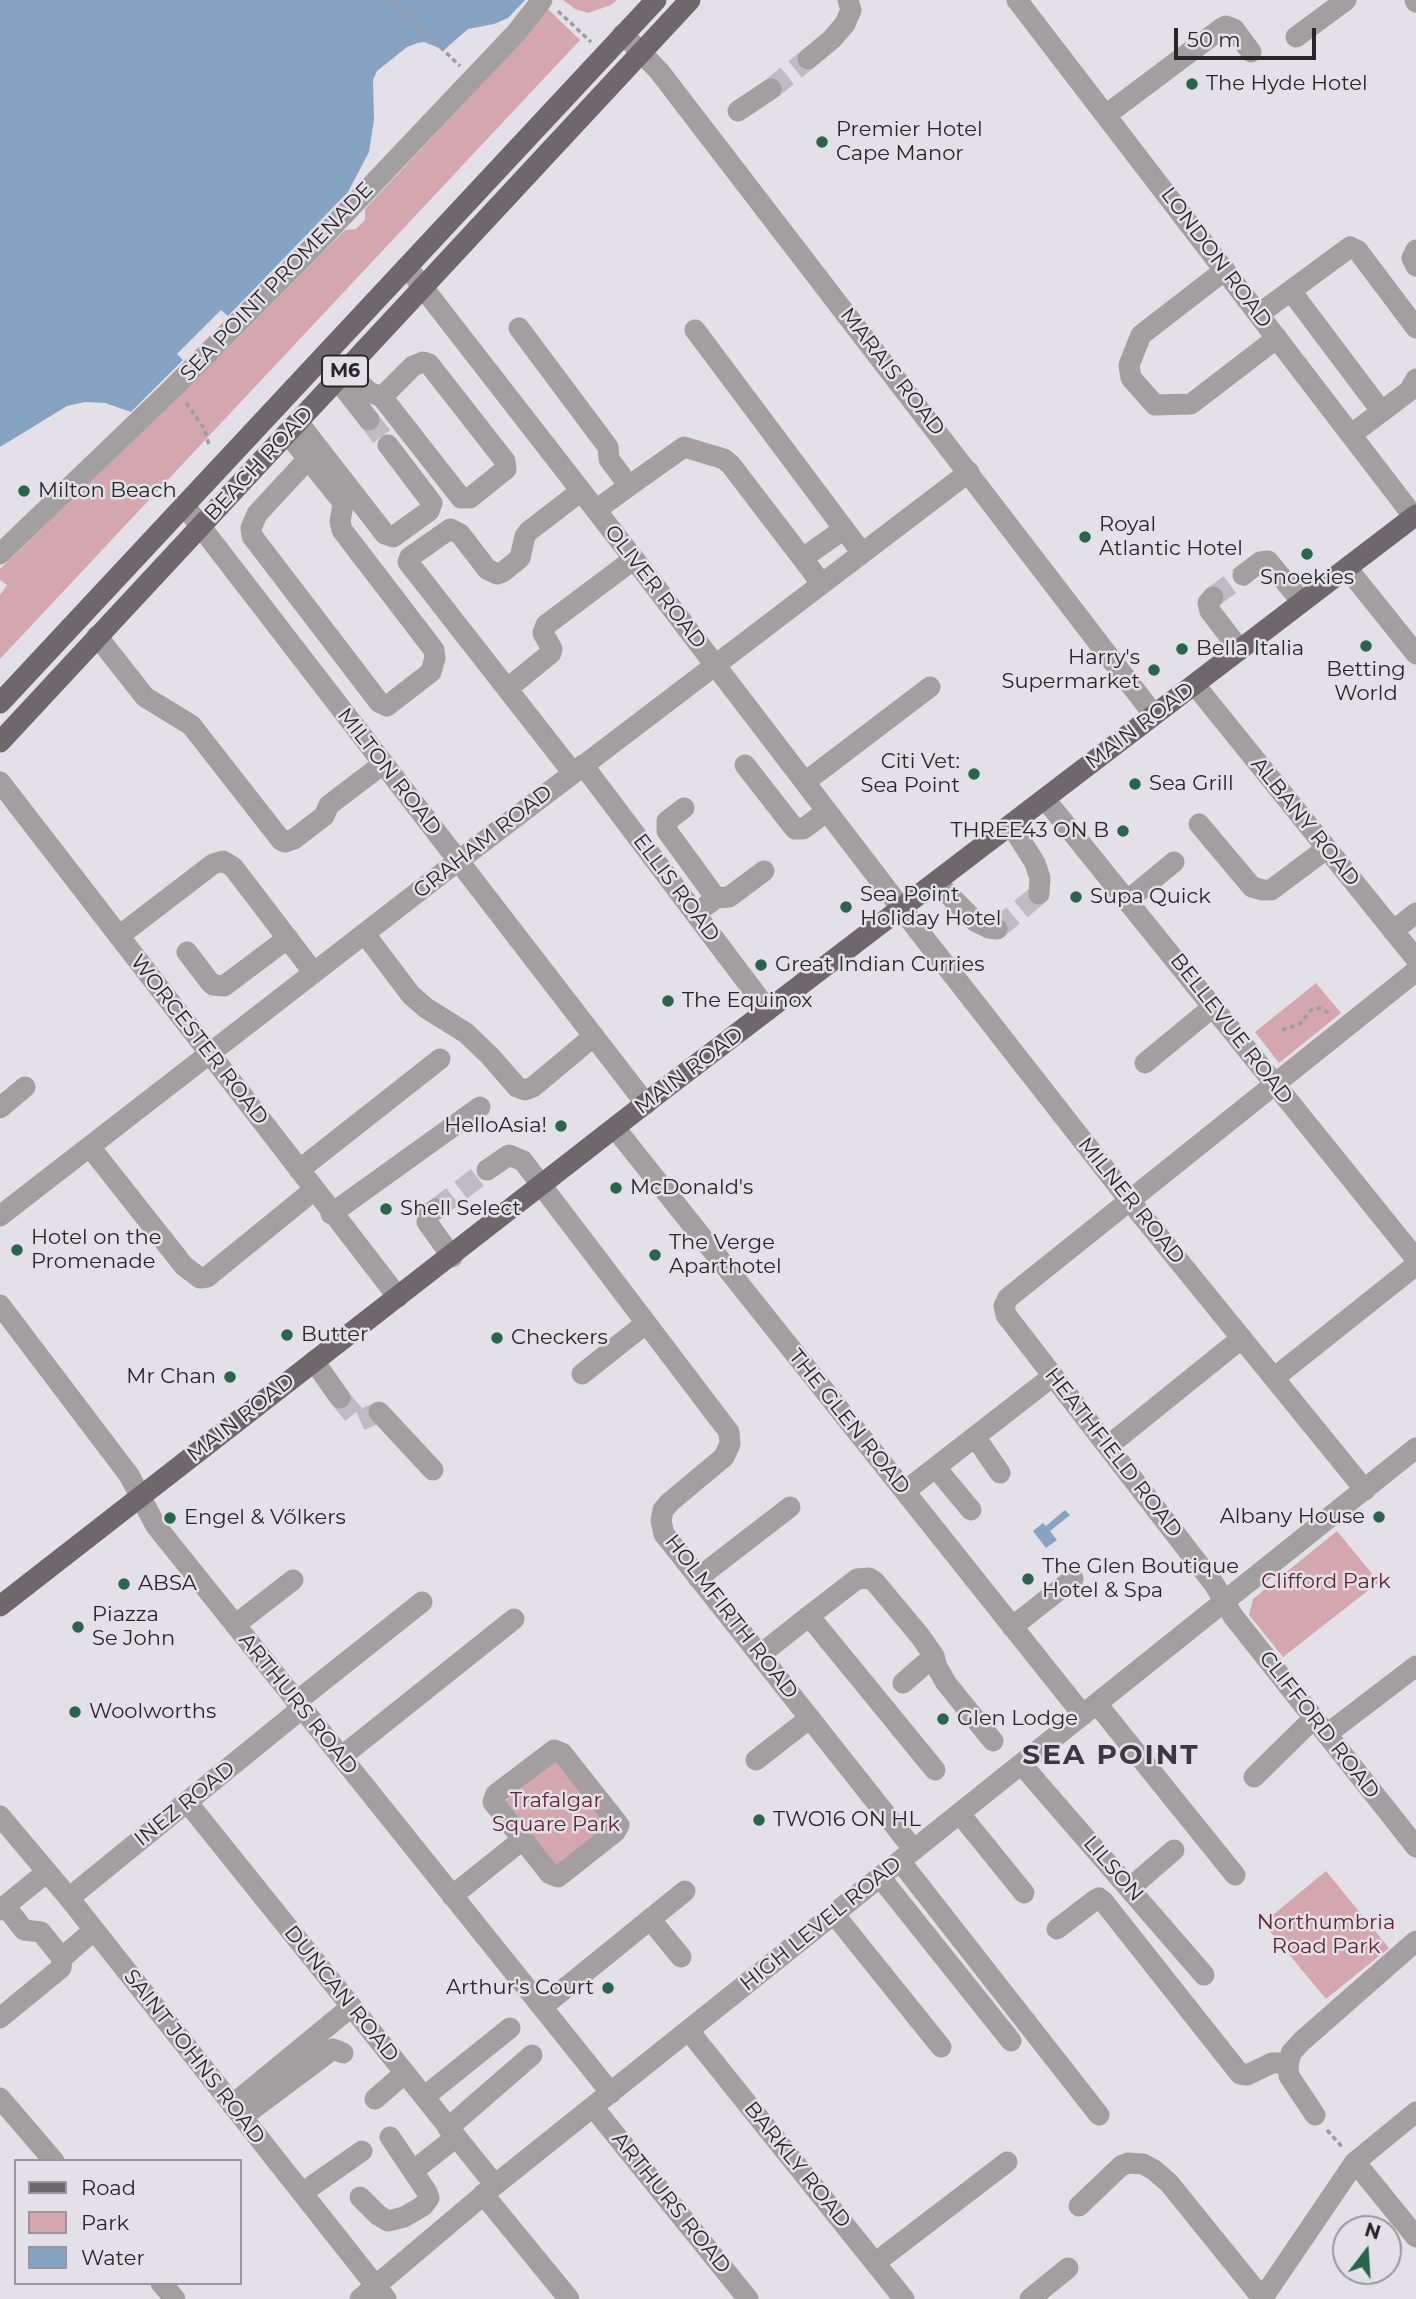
<!DOCTYPE html>
<meta charset="utf-8">
<style>
body{margin:0}
#map{position:relative;width:1416px;height:2299px;overflow:hidden;background:#e4e0e8;font-family:Montserrat,sans-serif}
canvas{display:block}
.legend{position:absolute;left:14px;top:2159px;width:228px;height:126px;box-sizing:border-box;background:#e4e0e8;border:2px solid #99969c;margin:0;padding:9px 12px;list-style:none;font-size:21px;color:#282629}
.legend li{display:flex;align-items:center;gap:14px;height:35px}
.legend b{width:35px;border:2px solid #99969c}
.north{position:absolute;left:1332px;top:2215px;width:70px;height:70px;box-sizing:border-box;background:#e4e0e8;border:2px solid #99969c;border-radius:50%;rotate:17deg;font-size:19px;font-weight:700;line-height:28px;text-align:center;color:#282629}
.north::after{content:'';display:block;margin:auto;width:24px;height:32px;background:#2a644c;clip-path:polygon(50% 0,100% 100%,50% 72%,0 100%)}
.scale{position:absolute;left:1174px;top:28px;width:142px;height:32px;box-sizing:border-box;border:4px solid #282629;border-top:0;padding-left:9px;font-size:21px;line-height:24px;white-space:nowrap;color:#282629;-webkit-text-stroke:5px #e4e0e8;paint-order:stroke}
</style>
<div id="map">
<canvas width="1416" height="2299"></canvas>
<ul class="legend">
<li><b style="height:9px;background:#6e686c"></b>Road</li>
<li><b style="height:19px;background:#d4a7af"></b>Park</li>
<li><b style="height:19px;background:#86a3c2"></b>Water</li>
</ul>
<div class="north">N</div>
<div class="scale">50 m</div>
</div>
<script>
const g = document.querySelector('canvas').getContext('2d');
g.lineJoin = 'round';
function fill(path, color) { g.fillStyle = color; g.fill(path, 'evenodd'); }
const shape = rows => new Path2D(rows.map(r => 'M' + r).join(''));
function stroke(path, color, width, dash) { g.strokeStyle = color; g.lineWidth = width; g.lineCap = dash ? 'butt' : 'round'; g.setLineDash(dash || []); g.stroke(path); }
function drawText(font, color, halo, rows, align = 'center') {
  g.font = font + ' Montserrat,sans-serif'; g.lineWidth = 5; g.setLineDash([]); g.textBaseline = 'middle'; g.strokeStyle = halo; g.fillStyle = color; for (const [text, x, y, turn = 0] of rows) {
    g.save(); g.translate(x, y); g.rotate((+turn || 0) * Math.PI / 180); g.textAlign = isNaN(turn) ? turn : align; if (halo) g.strokeText(text, 0, 0); g.fillText(text, 0, 0); g.restore();
  }
}
const green = shape([
 [563,0,617,0,611,5,588,13,575,9],
 [546,7,580,40,0,659,0,595,7,585,0,580,0,569,232,344,345,230,356,229,365,220,365,209,491,74],
 [1316,983,1341,1013,1279,1063,1255,1032],
 [1337,1531,1379,1582,1283,1657,1249,1615,1253,1599],
 [555,1760,608,1826,557,1867,504,1802],
 [1326,1871,1389,1948,1326,1999,1263,1923]
]);
const water = shape([
 [0,0,525,0,508,18,494,24,468,29,444,50,424,42,418,43,407,47,377,71,373,80,374,120,369,152,348,192,228,316,221,310,177,354,183,360,131,412,105,403,85,402,67,406,0,447],
 [1065,1510,1070,1515,1050,1531,1057,1540,1046,1548,1033,1531,1043,1523,1046,1526]
]);
const minorTunnel = shape([
 [771,89,808,59],
 [369,420,388,445],
 [1213,597,1243,575],
 [997,929,1039,894],
 [436,1209,487,1170],
 [340,1398,359,1421,379,1412]
]);
const path = shape([
 [391,0,460,66],
 [558,11,591,42],
 [186,403,204,428,209,445],
 [1282,1030,1300,1024,1312,1009,1319,1008,1331,1014],
 [1327,2130,1343,2148]
]);
const minor = shape([
 [1017,0,1414,517],
 [1415,0,1416,2],
 [623,34,659,71,1154,715],
 [1296,37,1346,0],
 [808,59,832,39,845,24,851,10,848,0],
 [738,111,771,89],
 [1106,115,1222,28,1226,26,1234,29,1251,52],
 [1416,250,1412,258,1416,266],
 [407,267,634,559,921,934,1130,1201,1365,1490],
 [1225,270,1141,335,1129,365,1131,378,1155,405,1191,404,1277,338],
 [1291,291,1382,412],
 [1259,314,1350,247,1358,251,1416,328],
 [519,328,608,447,609,459,629,486,684,447,724,459,731,465,822,584],
 [695,330,862,553],
 [346,370,369,392,382,397,461,498,470,498,506,469,505,461,429,364,423,362,413,366,382,397],
 [337,379,369,420],
 [298,422,385,534,393,537,429,511,432,503,388,445],
 [287,433,308,459,341,500,343,505,340,521,342,530,434,650,435,658,431,672,387,706,379,702,252,536,251,528,257,514,308,459],
 [1352,434,1409,391,1416,379],
 [184,505,646,1104],
 [596,510,629,486],
 [0,554,174,387,316,244,516,33,542,0],
 [803,558,844,529],
 [1347,568,1416,654],
 [1243,575,1260,562,1268,561,1302,602],
 [1213,597,1208,603,1210,611,1240,650],
 [97,636,145,697,191,725,281,840,285,842,294,839,324,816,329,805,383,764],
 [1195,685,1416,959],
 [507,689,551,653,552,649,543,633,546,625,634,559],
 [583,765,768,1010],
 [745,765,795,829,803,829,827,811],
 [573,773,408,562,410,557,450,529,460,534,487,569,497,574,503,572,520,558,525,536,529,531,581,491],
 [0,782,398,1297],
 [805,782,930,687],
 [1045,799,1416,1259],
 [684,808,667,821,667,831,716,898],
 [1199,824,1252,887,1263,890,1271,890,1326,849],
 [1011,825,1035,863,1040,878,1039,894],
 [936,882,975,921,989,928,997,929],
 [1128,900,1174,862],
 [707,905,716,898,729,897,764,871],
 [1393,931,1416,913],
 [365,934,411,995,426,1008,466,1033,490,1056,517,1087,525,1090,533,1087,594,1036],
 [119,936,213,864,223,861,233,867,314,973],
 [187,952,209,981,213,985,224,986,288,938],
 [1416,971,1008,1298,1004,1306,1006,1315,1214,1584,1233,1616,1416,1847],
 [1145,1063,1214,1006],
 [0,1108,25,1087],
 [615,1128,1083,1715],
 [90,1147,184,1266,200,1278,207,1277,314,1190],
 [299,1170,440,1059],
 [487,1170,509,1155,523,1161,729,1432,730,1444,724,1457,670,1502,663,1510,661,1521,664,1534,914,1850],
 [436,1209,429,1214,427,1222,452,1257],
 [331,1214,480,1107],
 [0,1216,458,861,969,472],
 [0,1305,129,1475,156,1526,611,2093],
 [314,1361,340,1398],
 [582,1374,645,1324],
 [1274,1378,1416,1265],
 [379,1412,433,1470],
 [976,1438,1000,1473],
 [1108,1446,1242,1338],
 [936,1468,971,1510],
 [905,1491,1053,1376],
 [698,1578,790,1507],
 [809,1616,857,1579,869,1578,875,1582,920,1636,934,1656,937,1667,946,1683,993,1741],
 [235,1625,293,1580],
 [1012,1627,1073,1579],
 [760,1655,809,1616,935,1770],
 [903,1683,934,1656],
 [296,1702,422,1602],
 [1097,1704,1235,1875],
 [1327,1734,1416,1666],
 [554,1750,562,1753,619,1825,615,1832,558,1877,550,1874,493,1802,496,1794,554,1750],
 [341,1757,514,1619],
 [756,1760,810,1718],
 [1022,1765,1204,1975],
 [1254,1777,1314,1718],
 [187,1802,495,2185],
 [960,1814,1024,1893],
 [0,1816,69,1898,386,2299],
 [900,1861,1099,2115],
 [880,1877,1011,2041],
 [1130,1888,1174,1850],
 [452,1896,522,1840],
 [69,1898,301,1709],
 [5,1906,24,1930,41,1932,62,1958],
 [0,1910,47,1872],
 [834,1914,941,2047],
 [650,1919,681,1957],
 [1057,1929,1095,1900,1099,1898,1103,1901,1240,2074,1247,2075,1272,2063,1288,2063],
 [542,2007,685,1891],
 [0,2018,61,1968,62,1958,94,1930],
 [689,2031,904,2299],
 [424,2097,510,2028],
 [0,2098,54,2161],
 [375,2099,405,2073],
 [232,2105,351,2007],
 [593,2107,748,2299],
 [1315,2115,1289,2076,1288,2066,1291,2053,1302,2041,1416,1941],
 [242,2117,333,2049,343,2053],
 [448,2128,532,2055],
 [1355,2162,1416,2237],
 [413,2171,456,2137],
 [302,2193,362,2151],
 [483,2194,569,2299],
 [360,2197,378,2215,388,2221,404,2217,423,2206,429,2198,427,2192,390,2137],
 [1079,2206,1121,2166,1128,2163,1143,2164,1154,2170,1169,2183,1262,2298],
 [875,2263,1007,2162],
 [161,2283,175,2299],
 [360,2299,495,2185,1416,1448],
 [1030,2299,1068,2268],
 [1262,2299,1355,2162,1416,2112]
]);
const major = shape([
 [0,703,656,0],
 [0,742,690,0],
 [0,1606,659,1093,1416,515]
]);
const markers = [
 [1192,84,7,"#2a644c"],
 [822,142,7,"#2a644c"],
 [24,491,7,"#2a644c"],
 [1085,537,7,"#2a644c"],
 [1307,554,7,"#2a644c"],
 [1366,646,7,"#2a644c"],
 [1182,649,7,"#2a644c"],
 [1154,670,7,"#2a644c"],
 [974,774,7,"#2a644c"],
 [1135,784,7,"#2a644c"],
 [1123,831,7,"#2a644c"],
 [1076,897,7,"#2a644c"],
 [846,907,7,"#2a644c"],
 [761,965,7,"#2a644c"],
 [668,1001,7,"#2a644c"],
 [561,1126,7,"#2a644c"],
 [616,1188,7,"#2a644c"],
 [386,1209,7,"#2a644c"],
 [17,1250,7,"#2a644c"],
 [655,1255,7,"#2a644c"],
 [287,1335,7,"#2a644c"],
 [497,1338,7,"#2a644c"],
 [230,1377,7,"#2a644c"],
 [1379,1517,7,"#2a644c"],
 [170,1518,7,"#2a644c"],
 [1028,1579,7,"#2a644c"],
 [124,1584,7,"#2a644c"],
 [78,1627,7,"#2a644c"],
 [75,1712,7,"#2a644c"],
 [943,1719,7,"#2a644c"],
 [759,1820,7,"#2a644c"],
 [608,1988,7,"#2a644c"]
];
const shields = [
 [345,371,46]
];
const shieldNames = [
 ["M6",345,371]
];
const poiNames = [
 ["The Hyde Hotel",1206,84],
 ["Premier Hotel",836,130],
 ["Cape Manor",836,154],
 ["Milton Beach",38,491],
 ["Royal",1099,525],
 ["Atlantic Hotel",1099,549],
 ["Snoekies",1307,578,"center"],
 ["Bella Italia",1196,649],
 ["Harry's",1140,658,"right"],
 ["Supermarket",1140,682,"right"],
 ["Betting",1366,670,"center"],
 ["World",1366,694,"center"],
 ["Citi Vet:",960,762,"right"],
 ["Sea Point",960,786,"right"],
 ["Sea Grill",1149,784],
 ["THREE43 ON B",1109,831,"right"],
 ["Sea Point",860,895],
 ["Holiday Hotel",860,919],
 ["Supa Quick",1090,897],
 ["Great Indian Curries",775,965],
 ["The Equinox",682,1001],
 ["HelloAsia!",547,1126,"right"],
 ["McDonald's",630,1188],
 ["Shell Select",400,1209],
 ["Hotel on the",31,1238],
 ["Promenade",31,1262],
 ["The Verge",669,1243],
 ["Aparthotel",669,1267],
 ["Butter",301,1335],
 ["Checkers",511,1338],
 ["Mr Chan",216,1377,"right"],
 ["Albany House",1365,1517,"right"],
 ["Engel & Vőlkers",184,1518],
 ["The Glen Boutique",1042,1567],
 ["Hotel & Spa",1042,1591],
 ["ABSA",138,1584],
 ["Piazza",92,1615],
 ["Se John",92,1639],
 ["Woolworths",89,1712],
 ["Glen Lodge",957,1719],
 ["TWO16 ON HL",773,1820],
 ["Arthur's Court",594,1988,"right"]
];
const streetNames = [
 ["LONDON ROAD",1216,258,53],
 ["SEA POINT PROMENADE",277,282,-46],
 ["MARAIS ROAD",892,372,52],
 ["BEACH ROAD",259,464,-47],
 ["OLIVER ROAD",655,587,52],
 ["MAIN ROAD",1140,726,-37],
 ["MILTON ROAD",389,772,52],
 ["ALBANY ROAD",1305,822,51],
 ["GRAHAM ROAD",483,842,-38],
 ["ELLIS ROAD",676,888,53],
 ["BELLEVUE ROAD",1231,1029,52],
 ["WORCESTER ROAD",199,1040,52],
 ["MAIN ROAD",689,1071,-37],
 ["MILNER ROAD",1131,1201,51],
 ["MAIN ROAD",241,1418,-38],
 ["THE GLEN ROAD",849,1422,51],
 ["HEATHFIELD ROAD",1113,1453,52],
 ["HOLMFIRTH ROAD",731,1617,52],
 ["ARTHURS ROAD",298,1704,51],
 ["CLIFFORD ROAD",1319,1725,52],
 ["INEZ ROAD",185,1804,-39],
 ["LILSON",1113,1869,49],
 ["HIGH LEVEL ROAD",821,1924,-39],
 ["DUNCAN ROAD",341,1994,51],
 ["SAINT JOHNS ROAD",194,2057,52],
 ["BARKLY ROAD",797,2165,51],
 ["ARTHURS ROAD",671,2203,51]
];
const parkNames = [
 ["Clifford Park",1326,1582],
 ["Trafalgar",556,1801],
 ["Square Park",556,1825],
 ["Northumbria",1326,1923],
 ["Road Park",1326,1947]
];
const districtNames = [
 ["SEA POINT",1111,1756]
];
fill(green, '#d4a7af');
fill(water, '#86a3c2');
stroke(minorTunnel, '#bebbc2', 21, [21, 10]);
stroke(path, '#9f9ba2', 3.5, [5, 3.5]);
stroke(minor, '#a39fa1', 21);
stroke(major, '#6e686c', 21);
for (const [x, y, r, color] of markers) { const dot = new Path2D(); dot.arc(x, y, r, 0, 2 * Math.PI); g.fillStyle = color; g.fill(dot); stroke(dot, '#e4e0e8', 2.5); }
for (const [x, y, w] of shields) { const box = new Path2D(); box.roundRect(x - w / 2, y - 15.5, w, 31, 5); g.fillStyle = '#e4e0e8'; g.fill(box); stroke(box, '#282629', 2); }
drawText('bold 19px', '#282629', null, shieldNames);
drawText('21px', '#282629', '#e4e0e8', poiNames, 'left');
drawText('21px', '#282629', '#e4e0e8', streetNames);
drawText('21px', '#5e2433', '#e4e0e8', parkNames);
g.letterSpacing = '2px';
drawText('bold 28px', '#3c383f', '#e4e0e8', districtNames);
g.letterSpacing = '0px';
</script>
